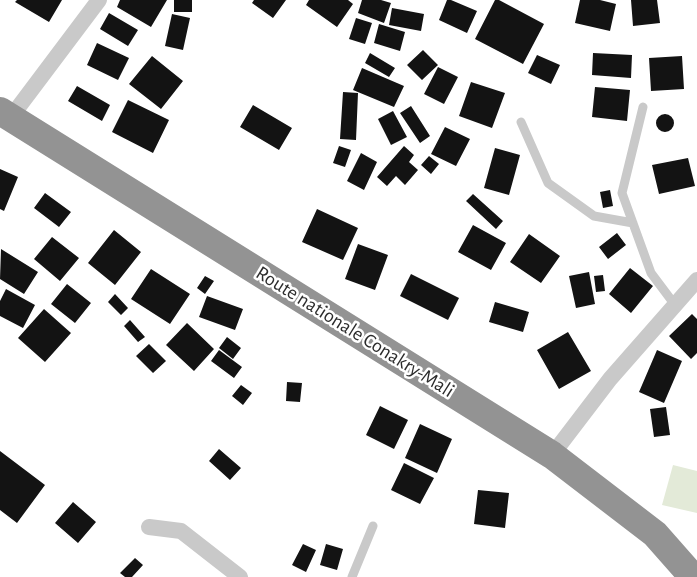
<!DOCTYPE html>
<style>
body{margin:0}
canvas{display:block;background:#fff}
</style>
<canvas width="697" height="577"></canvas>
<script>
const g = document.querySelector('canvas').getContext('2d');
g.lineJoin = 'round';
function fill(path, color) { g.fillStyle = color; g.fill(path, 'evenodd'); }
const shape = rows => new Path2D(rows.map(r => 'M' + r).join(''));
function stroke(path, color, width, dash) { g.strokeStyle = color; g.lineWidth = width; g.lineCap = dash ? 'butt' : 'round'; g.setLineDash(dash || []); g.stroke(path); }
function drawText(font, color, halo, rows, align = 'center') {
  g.font = font + ' "Alegreya Sans",sans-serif'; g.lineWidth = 5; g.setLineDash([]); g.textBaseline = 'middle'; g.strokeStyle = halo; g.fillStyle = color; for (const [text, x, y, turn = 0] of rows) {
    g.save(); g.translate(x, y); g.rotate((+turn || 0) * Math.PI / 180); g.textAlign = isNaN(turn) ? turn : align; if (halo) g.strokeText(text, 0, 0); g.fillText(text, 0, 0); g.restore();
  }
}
const green = shape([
 [673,465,697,471,697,513,662,505]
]);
const building = shape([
 [17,0,62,0,49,22,15,2],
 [120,0,167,0,151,27,117,7],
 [174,0,192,0,192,12,174,12],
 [254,0,286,0,273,18,252,3],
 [309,0,348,0,353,4,337,27,306,5],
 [362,0,381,0,391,3,384,23,358,13],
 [447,0,451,0,477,11,467,33,439,20],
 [495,0,499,0,544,24,523,64,475,39],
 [580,0,600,0,616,4,610,31,575,23],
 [631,0,657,0,660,23,633,26],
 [392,8,424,14,421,31,389,25],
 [109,13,138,30,128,46,100,29],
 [172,14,190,18,183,50,165,46],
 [356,18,372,23,365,44,349,39],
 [379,24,405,32,400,51,374,43],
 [97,43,129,58,118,80,87,65],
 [423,50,438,65,422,80,407,65],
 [370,53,395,68,389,77,365,63],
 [593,53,632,55,631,78,592,75],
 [537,55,560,65,551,84,528,73],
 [152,56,183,81,161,109,129,84],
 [682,56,684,89,651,91,649,58],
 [438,67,458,77,444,104,424,94],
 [362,68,404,86,394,107,353,90],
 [471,82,505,93,492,128,459,116],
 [77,86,110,105,102,121,68,101],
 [595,87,630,90,627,121,592,117],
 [343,92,358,93,356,140,340,139],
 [128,100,169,120,153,153,112,132],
 [253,105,292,128,279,150,240,127],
 [411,106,430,136,420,143,400,113],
 [393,111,407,137,391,145,378,119],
 '656 123a9 9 0 1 1 18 0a9 9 0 1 1-18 0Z',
 [445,127,470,139,456,166,431,154],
 [339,146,351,150,345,167,333,163],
 [404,146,414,155,409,162,418,170,405,185,396,176,387,186,377,177],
 [495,148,520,155,509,195,484,188],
 [361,153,377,162,364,190,347,181],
 [429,156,439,164,431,174,421,165],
 [688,158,695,186,659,194,652,165],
 [0,169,18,177,4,211,0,209],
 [610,190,613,206,603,208,600,192],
 [45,193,71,212,59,227,34,208],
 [473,194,503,221,496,229,466,201],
 [317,209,358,228,343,260,302,242],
 [473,225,506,243,491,270,458,252],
 [114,230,141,252,115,285,88,263],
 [617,233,626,245,608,259,599,247],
 [529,234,560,256,541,283,510,262],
 [52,237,79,258,60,281,34,259],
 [358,244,388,255,375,290,345,279],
 [1,249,38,272,24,294,0,279],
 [630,268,653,286,631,313,609,294],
 [151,269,190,294,170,324,131,299],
 [589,272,595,304,576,308,569,276],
 [411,274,459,298,448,320,400,296],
 [603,275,605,291,596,292,594,276],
 [205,276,214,281,205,294,197,288],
 [67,284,91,303,75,323,51,304],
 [6,289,35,305,23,328,0,316,0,301],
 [115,294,128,308,121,315,108,302],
 [207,296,243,309,235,330,199,317],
 [495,302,529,312,523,332,489,322],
 [44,309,71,333,45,362,18,338],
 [692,314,697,319,697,353,691,359,669,336],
 [130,320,145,337,138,342,124,326],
 [187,323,214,349,194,371,166,345],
 [568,332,591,371,559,389,537,350],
 [227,337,241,348,233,359,219,348],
 [149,344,166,361,153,373,136,356],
 [219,350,242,367,234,378,211,361],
 [657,350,682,361,664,403,639,392],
 [287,382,302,383,300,402,286,401],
 [241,385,252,393,243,405,232,396],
 [380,406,408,420,394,449,366,435],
 [666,407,670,435,654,437,650,409],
 [420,424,452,439,437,473,405,458],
 [219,449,241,468,230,480,209,461],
 [0,451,45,485,17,523,0,510],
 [404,463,434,478,420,504,391,490],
 [478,490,509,493,505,528,474,524],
 [73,502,96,522,78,543,55,523],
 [303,544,316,550,306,572,292,565],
 [326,544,343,549,337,570,320,565],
 [135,558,143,565,132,577,125,577,120,573]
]);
const lane = shape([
 [643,107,622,193,651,273,675,305],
 [521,122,548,183,594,216,633,223],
 [352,577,373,526]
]);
const street = shape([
 [11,117,99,0],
 [552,455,610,379,697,280],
 [149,527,181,531,240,577]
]);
const highway = shape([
 [0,111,552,455,655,534,693,577]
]);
const streetNames = [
 ["Route nationale Conakry-Mali",355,332,32]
];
fill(green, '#e3ead8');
fill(building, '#131313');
stroke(lane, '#c9c9c9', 9);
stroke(street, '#c9c9c9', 16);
stroke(highway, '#939393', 28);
drawText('20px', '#2c2c2c', '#fff', streetNames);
</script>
